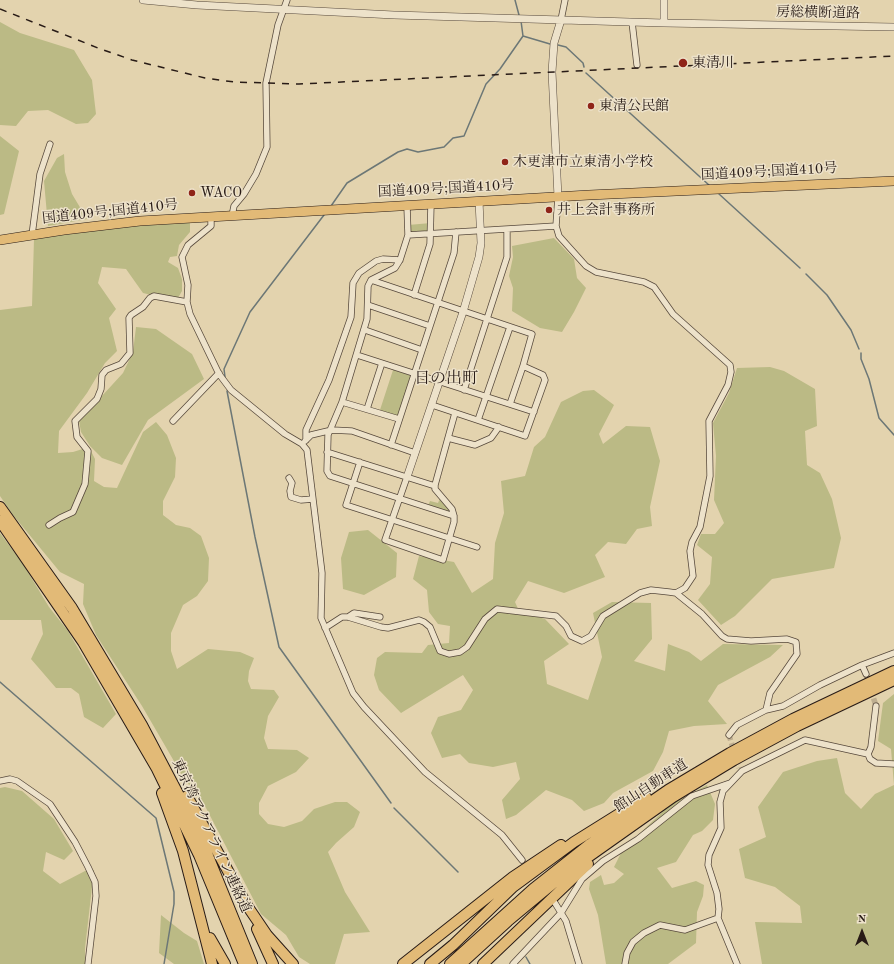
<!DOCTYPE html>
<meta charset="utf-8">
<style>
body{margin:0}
#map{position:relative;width:894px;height:964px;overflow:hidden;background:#e3d3ae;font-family:"Old Standard TT",serif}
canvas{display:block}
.north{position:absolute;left:842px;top:912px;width:40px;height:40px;-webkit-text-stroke:3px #ede2ca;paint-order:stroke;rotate:0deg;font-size:11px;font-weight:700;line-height:16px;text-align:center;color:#281b16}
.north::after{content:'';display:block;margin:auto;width:14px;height:18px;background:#281b16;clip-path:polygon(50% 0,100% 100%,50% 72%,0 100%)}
</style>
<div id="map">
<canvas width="894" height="964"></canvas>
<div class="north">N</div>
</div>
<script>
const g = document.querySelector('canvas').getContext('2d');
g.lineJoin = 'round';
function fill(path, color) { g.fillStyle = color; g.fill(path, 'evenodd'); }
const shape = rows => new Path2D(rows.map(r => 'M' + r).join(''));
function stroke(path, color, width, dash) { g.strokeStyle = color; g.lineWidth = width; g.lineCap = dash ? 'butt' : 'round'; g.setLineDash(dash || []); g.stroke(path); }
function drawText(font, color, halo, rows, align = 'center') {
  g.font = font + ' "Old Standard TT","Noto Serif JP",serif'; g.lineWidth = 3; g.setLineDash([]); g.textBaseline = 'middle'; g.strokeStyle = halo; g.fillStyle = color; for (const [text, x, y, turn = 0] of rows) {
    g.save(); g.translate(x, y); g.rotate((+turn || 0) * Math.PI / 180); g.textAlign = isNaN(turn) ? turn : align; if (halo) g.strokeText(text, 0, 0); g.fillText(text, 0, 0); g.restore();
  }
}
const green = shape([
 [0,22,20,33,74,50,92,80,96,114,88,123,76,124,48,110,28,111,16,126,0,125],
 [0,136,19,151,4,214,0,215],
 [64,154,65,172,72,194,87,219,48,226,44,181,57,158],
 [186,221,190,223,190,232,179,245,177,256,170,257,168,262,178,268,182,279,182,291,178,298,168,299,143,293,126,269,102,267,98,283,116,309,109,318,117,351,105,363,87,393,59,431,58,453,73,452,89,447,95,459,94,481,104,487,117,488,143,432,156,422,167,435,176,458,175,477,163,501,163,515,176,525,190,528,201,536,209,558,208,581,197,596,183,605,171,633,171,651,177,669,208,649,240,652,254,658,249,671,248,681,251,689,274,690,279,697,268,716,264,738,268,749,297,750,309,758,296,772,268,786,259,803,259,814,268,824,284,827,302,821,314,809,335,802,347,802,360,812,354,827,336,843,328,852,345,892,370,932,344,934,335,964,310,964,299,957,286,935,261,914,205,806,182,775,142,706,96,635,83,604,84,584,60,572,13,515,0,496,0,310,32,306,34,239,95,229],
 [431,223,431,234,408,235,408,225],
 [554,238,574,259,577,278,586,288,574,312,562,332,540,328,512,311,513,288,509,276,513,257,512,246],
 [136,327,156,329,192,354,204,379,148,420,122,465,102,458,90,446,81,432,79,421,123,373,133,352],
 [394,367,414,374,399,419,379,413],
 [770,367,784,371,815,389,817,426,805,431,807,465,820,473,832,499,841,538,834,568,772,579,735,616,721,625,698,600,710,584,712,557,697,545,701,534,715,534,724,523,714,500,716,456,713,423,729,393,737,368],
 [594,390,614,405,599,434,603,444,626,426,650,427,660,461,650,507,652,526,637,529,626,544,608,542,595,555,605,577,564,593,528,581,515,602,519,611,545,619,569,644,544,661,547,684,588,700,602,657,593,613,612,602,651,603,652,639,634,661,665,671,668,644,689,652,701,661,723,644,783,645,770,657,718,685,708,701,727,724,694,726,669,731,663,752,653,771,613,793,604,803,584,811,572,800,546,790,516,815,506,819,502,800,520,779,516,762,493,767,469,763,460,754,442,758,431,733,438,717,461,710,473,690,463,675,401,713,379,690,374,675,377,658,385,652,422,653,428,645,449,643,450,626,438,624,429,612,427,590,413,579,419,556,454,562,472,593,493,579,495,543,504,513,501,481,525,476,534,447,545,437,561,402,583,391],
 [441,496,454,516,427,508,430,501,438,503],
 [368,530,397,553,396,577,364,595,343,589,341,558,349,532],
 [0,533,23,564,49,607,68,631,116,714,103,728,84,717,79,694,71,688,56,688,31,659,43,634,41,620,0,620],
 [894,694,894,964,762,964,755,922,802,923,800,906,775,887,745,878,739,849,766,837,758,807,783,772,817,761,837,758,845,793,861,809,875,794,894,785,891,749,878,741,883,703],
 [707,785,715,804,713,820,702,831,693,835,676,862,657,868,672,888,696,881,704,885,703,896,697,912,696,943,668,964,606,964,598,915,589,889,590,882,601,875,604,885,614,883,624,874,614,867,623,849,671,804],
 [5,787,22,791,54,819,73,851,64,860,46,852,43,871,60,884,85,871,94,870,85,948,85,964,0,964,0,788],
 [161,915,184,933,197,941,204,964,174,964,159,953]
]);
const stream = shape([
 [515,0,519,15],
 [523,36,550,44],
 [558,45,566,47,583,63,584,67],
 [586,73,710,186],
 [719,194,800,268],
 [331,206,347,183,398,152,407,149,418,152,444,147,453,138,464,136,486,84,500,69,523,36,521,21],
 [806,274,827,295,851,330,859,349],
 [861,353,861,359,869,379,879,418,894,435],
 [225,377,224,369,250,312,324,215],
 [227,391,255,537,279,647,391,803],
 [0,682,156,818,174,892,174,904,164,964],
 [394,808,458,872],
 [526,957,530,964]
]);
const minorTunnel = shape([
 [866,674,876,706],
 [729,735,739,768],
 [522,860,553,901]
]);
const minor = shape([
 [561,20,565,0],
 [632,22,637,65],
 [558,197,556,226,559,236,586,266,596,272,644,282,654,287,673,314,730,365,731,372,728,385,709,421,710,476,700,527,692,542,690,551,693,576,685,588,676,593],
 [407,206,408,235,400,260,395,268,371,280,368,286,367,319,342,402,328,435,327,471,330,476,454,516],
 [232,216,234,206,244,194,256,174,267,147,266,83,278,25,287,0],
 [211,217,211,226,188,245,182,257,188,285,187,302,190,314,219,374,231,390,285,434,302,444,307,450,322,573,321,618,353,693,364,707,425,772,502,835,522,860],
 [32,235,40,174,50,144],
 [408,235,556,226],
 [371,280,532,334,523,366,543,375,545,380,525,436,432,405],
 [414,295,430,244,431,204],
 [368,305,430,326],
 [365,330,422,350],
 [357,355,534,412],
 [464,390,507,257,507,229],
 [342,402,399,419],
 [510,404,523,366],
 [367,409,382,363],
 [478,420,510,327],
 [173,421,219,373],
 [448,438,455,413],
 [306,440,306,430,329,380,351,317,353,283,359,273,376,261,383,259,400,260],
 [305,441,311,435,332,430,352,431,415,453],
 [391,445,454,253,456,232],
 [327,452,435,486],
 [360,462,346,505,477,547],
 [407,477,385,540,443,560,454,522,454,516,452,509,435,489,435,485,448,438,475,445,491,438,499,427],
 [289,478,292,483,290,491,291,497,301,500,313,499],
 [49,525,60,518,73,512,85,484,88,451,77,437,75,421,97,399,101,389,102,375,106,370,121,364,130,353,129,318,131,315,143,307,150,298,154,296,187,302],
 [348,617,354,613,380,617],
 [325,628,342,617,348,617,381,627,388,628,419,620,424,622,430,627,440,651,449,654,460,652,467,647,485,619,497,609,556,616,566,626,571,636,582,641,591,636,603,616,640,593,651,590,669,592,676,593,702,614,722,636,727,639,751,641,787,639,796,642,797,654,770,693,766,710],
 [862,665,866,674],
 [729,735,737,725,766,710,783,706,820,685,862,665,894,653],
 [868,754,871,747,876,706],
 [868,754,870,759,876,763,894,764],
 [0,781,10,779,17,781,50,804,75,842,88,867,95,882,96,896,88,964],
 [555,903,566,921,579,964],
 [718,918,737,964],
 [513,964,561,913,582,879,603,861,638,839,692,796,730,783],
 [625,964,627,953,633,942,644,933,660,925,685,930,718,918,719,909,717,893,708,865,709,855,721,828,720,802,723,791,742,771,805,740,868,754]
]);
const tertiary = shape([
 [143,0,197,5,394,15,664,23,894,27],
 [664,23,664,0],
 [558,197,552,72,554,43,561,20],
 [407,477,463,312,479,257,481,243,479,201]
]);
const trunk = shape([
 [0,240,64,230,140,221,589,195,894,181]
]);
const motorway = shape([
 [0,507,72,608,142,725,184,805,206,851,252,964],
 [0,521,83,642,157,769,199,855,244,964],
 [162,793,183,851,212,964],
 [187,796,246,904,267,935,293,964],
 [257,929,273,964],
 [210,938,225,964],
 [403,964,513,877,561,845],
 [430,964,453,945,513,887,574,842,646,797],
 [450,964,533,889,590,844,668,790,730,753,793,719,894,671],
 [461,964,508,921,567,872,673,797,734,760,797,726,894,680],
 [483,964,588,864]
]);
const rail = shape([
 [0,9,98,48,132,60,205,78,234,82,299,84,894,56]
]);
const markers = [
 [683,63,5,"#8f2418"],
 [591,106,4,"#8f2418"],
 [505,162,4,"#8f2418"],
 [192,193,4,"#8f2418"],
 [549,210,4,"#8f2418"]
];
const streetNames = [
 ["房総横断道路",818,13,1],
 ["国道409号;国道410号",769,172,-3],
 ["国道409号;国道410号",446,189,-3],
 ["国道409号;国道410号",110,212,-6],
 ["館山自動車道",651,786,-33],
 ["東京湾アクアライン連絡道",211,836,65]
];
const poiNames = [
 ["東清川",692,63],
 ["東清公民館",599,106],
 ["木更津市立東清小学校",513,162],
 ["WACO",200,193],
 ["井上会計事務所",557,210]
];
const quarterNames = [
 ["日の出町",446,379]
];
fill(green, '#bbba85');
stroke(stream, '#6c7776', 1.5);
stroke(minorTunnel, '#beae90', 5.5, [5.5, 3]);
stroke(minor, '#57493c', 7);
stroke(tertiary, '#57493c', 8);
stroke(trunk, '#281b16', 10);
stroke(motorway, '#281b16', 12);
stroke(minor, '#ede2ca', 5.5);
stroke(tertiary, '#ede2ca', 7);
stroke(trunk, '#e2ba77', 9);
stroke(motorway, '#e2ba77', 10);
stroke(rail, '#281b16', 1.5, [7, 7]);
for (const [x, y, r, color] of markers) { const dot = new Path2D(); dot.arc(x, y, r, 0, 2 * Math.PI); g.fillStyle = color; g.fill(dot); stroke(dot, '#ede2ca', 1.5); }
drawText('14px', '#281b16', '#ede2ca', streetNames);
drawText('14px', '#281b16', '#ede2ca', poiNames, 'left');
drawText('16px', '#281b16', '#ede2ca', quarterNames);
</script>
